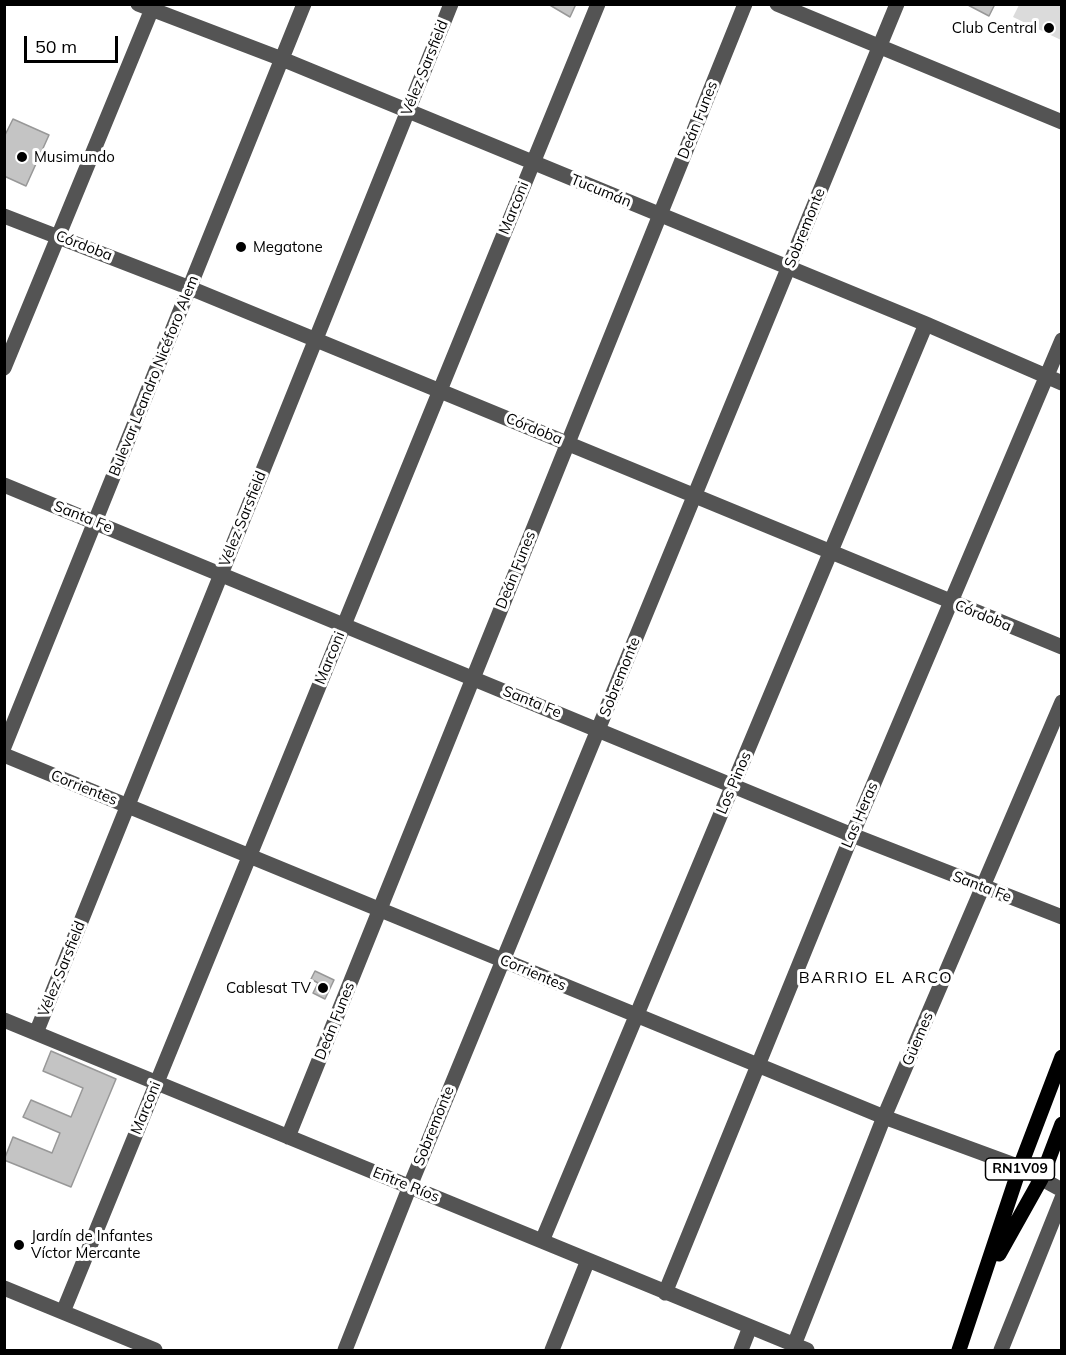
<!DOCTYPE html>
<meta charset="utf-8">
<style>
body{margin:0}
#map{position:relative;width:1066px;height:1355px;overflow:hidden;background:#fff;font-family:Mulish,sans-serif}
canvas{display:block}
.frame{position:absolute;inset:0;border:6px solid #000;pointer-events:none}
.scale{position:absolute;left:24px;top:36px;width:94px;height:27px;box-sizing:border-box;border:3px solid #000;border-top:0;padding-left:8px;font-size:18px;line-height:21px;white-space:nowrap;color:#000;-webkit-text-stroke:4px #fff;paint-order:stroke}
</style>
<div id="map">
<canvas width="1066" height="1355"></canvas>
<div class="frame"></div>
<div class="scale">50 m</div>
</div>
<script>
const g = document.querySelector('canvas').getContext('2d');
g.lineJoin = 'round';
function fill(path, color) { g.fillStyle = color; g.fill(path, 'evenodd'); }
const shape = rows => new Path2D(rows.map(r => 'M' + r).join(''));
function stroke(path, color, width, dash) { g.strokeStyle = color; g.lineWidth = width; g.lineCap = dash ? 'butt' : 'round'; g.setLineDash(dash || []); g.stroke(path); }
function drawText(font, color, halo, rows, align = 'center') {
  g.font = font + ' Mulish,sans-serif'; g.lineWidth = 6; g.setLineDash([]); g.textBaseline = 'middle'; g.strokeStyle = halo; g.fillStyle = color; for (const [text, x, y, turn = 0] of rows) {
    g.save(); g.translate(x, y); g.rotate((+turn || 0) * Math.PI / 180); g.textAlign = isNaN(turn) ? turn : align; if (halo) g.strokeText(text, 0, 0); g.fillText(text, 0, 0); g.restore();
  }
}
const green = shape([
 [1019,5,1061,5,1061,40,1013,17]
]);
const building = shape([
 [548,4,576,4,570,17,548,4],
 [966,4,995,4,989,16,966,4],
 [13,119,49,135,26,186,4,176,4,137,13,119],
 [315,971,334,980,325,999,313,993,318,983,311,979,315,971],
 [51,1051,116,1079,71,1187,4,1160,13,1137,52,1153,60,1133,23,1117,31,1100,71,1117,83,1088,43,1071,51,1051]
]);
const minor = shape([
 [138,4,282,59,926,324,1062,383],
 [777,4,1062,122],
 [4,216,190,288,1062,647],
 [4,368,154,4],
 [4,485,852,835,1062,917],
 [4,747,304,4],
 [4,755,884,1117,1020,1167,1062,1190],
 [4,1020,807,1350],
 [36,1033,451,4],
 [288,1137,745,4],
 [542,1241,926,324],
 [4,1288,155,1350],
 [665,1293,852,835,1062,340],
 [63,1312,598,4],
 [794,1345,884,1117,1062,702],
 [345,1350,410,1186,897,4],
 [552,1350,588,1260],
 [741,1350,750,1327],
 [1001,1350,1062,1198]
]);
const major = shape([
 [999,1254,1041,1179,1062,1124],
 [959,1350,1020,1167,1062,1057]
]);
const markers = [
 [1049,28,6,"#000"],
 [22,157,6,"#000"],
 [241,247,6,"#000"],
 [323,988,6,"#000"],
 [19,1245,6,"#000"]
];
const shields = [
 [1020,1169,69]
];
const shieldNames = [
 ["RN1V09",1020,1169]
];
const poiNames = [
 ["Club Central",1037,28,"right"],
 ["Musimundo",34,157],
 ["Megatone",253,247],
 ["Cablesat TV",311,988,"right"],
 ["Jardín de Infantes",31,1236],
 ["Víctor Mercante",31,1253]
];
const streetNames = [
 ["Vélez Sarsfield",425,68,-68],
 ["Deán Funes",698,120,-68],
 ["Tucumán",601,191,22],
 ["Marconi",514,208,-68],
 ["Sobremonte",805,228,-68],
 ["Córdoba",84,246,21],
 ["Bulevar Leandro Nicéforo Alem",154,376,-68],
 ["Córdoba",534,429,22],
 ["Santa Fe",83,517,22],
 ["Vélez Sarsfield",243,519,-68],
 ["Deán Funes",516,570,-68],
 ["Córdoba",983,616,22],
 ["Marconi",330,658,-68],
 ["Sobremonte",620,677,-68],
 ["Santa Fe",532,702,22],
 ["Los Pinos",734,783,-67],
 ["Corrientes",84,788,22],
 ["Las Heras",860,815,-67],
 ["Santa Fe",982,887,21],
 ["Vélez Sarsfield",62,969,-68],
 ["Corrientes",533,973,23],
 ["Deán Funes",335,1021,-68],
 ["Güemes",918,1039,-67],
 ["Marconi",146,1108,-68],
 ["Sobremonte",434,1126,-68],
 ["Entre Ríos",406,1185,22]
];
const neighbourhoodNames = [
 ["BARRIO EL ARCO",876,978]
];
fill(green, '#dbdbdb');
fill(building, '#c4c4c4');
stroke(building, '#989898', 1.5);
stroke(minor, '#545454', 15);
stroke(major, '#000', 15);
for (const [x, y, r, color] of markers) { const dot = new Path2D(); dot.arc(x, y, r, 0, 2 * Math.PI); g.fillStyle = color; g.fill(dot); stroke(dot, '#fff', 2); }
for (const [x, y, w] of shields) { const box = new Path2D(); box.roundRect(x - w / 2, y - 11, w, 22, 4.5); g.fillStyle = '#fff'; g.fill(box); stroke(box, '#000', 1.5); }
drawText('bold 14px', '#000', null, shieldNames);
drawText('15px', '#000', '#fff', poiNames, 'left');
drawText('15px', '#000', '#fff', streetNames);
g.letterSpacing = '1.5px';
drawText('16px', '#000', '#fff', neighbourhoodNames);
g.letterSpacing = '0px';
</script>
